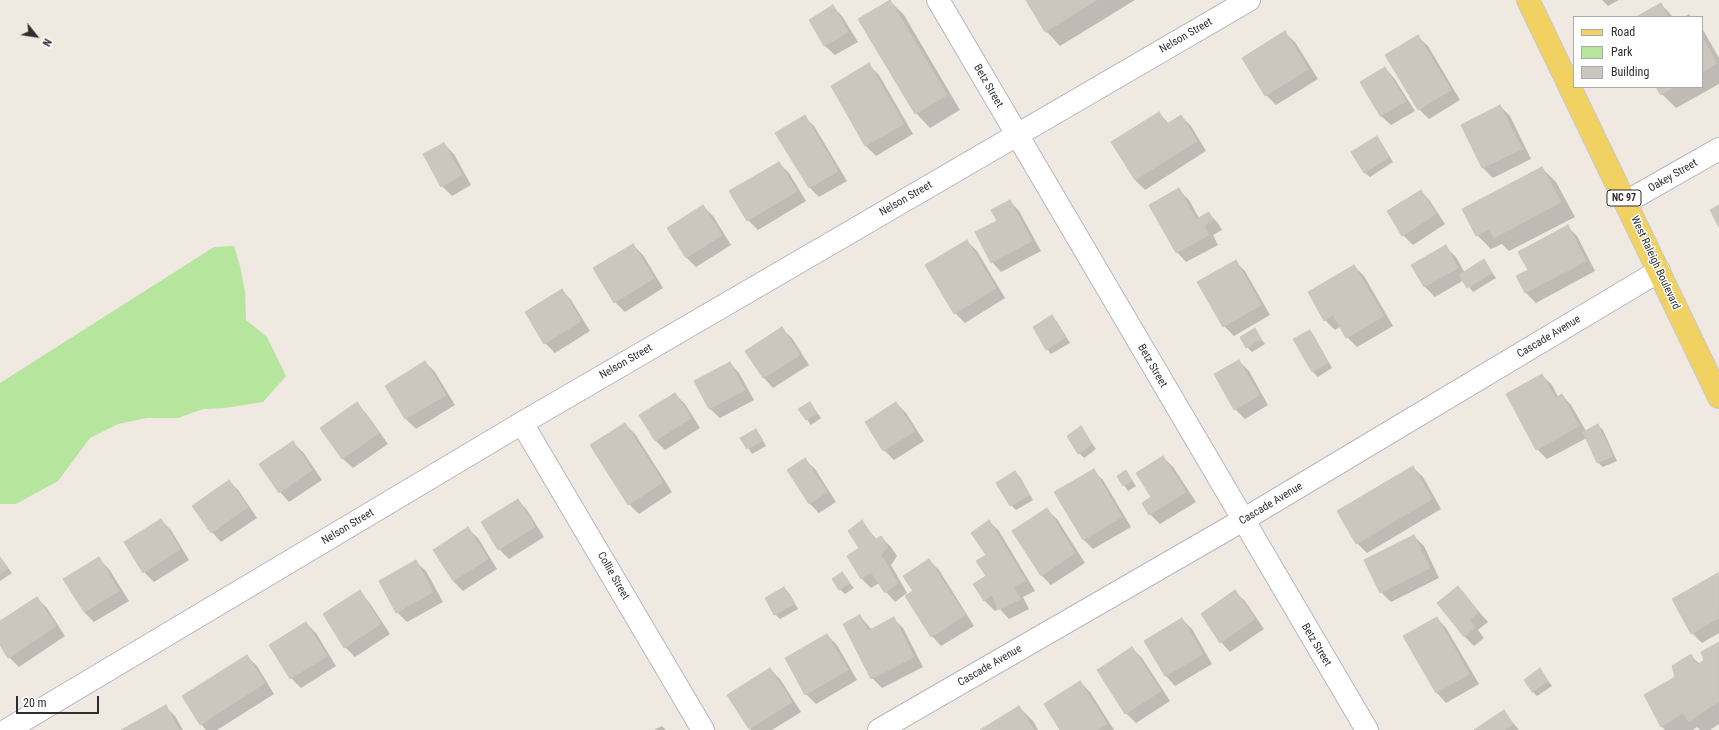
<!DOCTYPE html>
<style>
body{margin:0}
#map{position:relative;width:1719px;height:730px;overflow:hidden;background:#efe9e1;font-family:"Roboto Condensed",sans-serif}
canvas{display:block}
.legend{position:absolute;left:1573px;top:16px;width:130px;height:72px;box-sizing:border-box;background:#fff;border:1px solid #ababab;margin:0;padding:5px 7px;list-style:none;font-size:12px;color:#2e2e2e}
.legend li{display:flex;align-items:center;gap:8px;height:20px}
.legend b{width:20px;border:1px solid #ababab}
.north{position:absolute;left:16px;top:16px;width:40px;height:40px;-webkit-text-stroke:3px #fff;paint-order:stroke;rotate:120deg;font-size:11px;font-weight:700;line-height:16px;text-align:center;color:#2e2e2e}
.north::after{content:'';display:block;margin:auto;width:14px;height:18px;background:#2e2e2e;clip-path:polygon(50% 0,100% 100%,50% 72%,0 100%)}
.scale{position:absolute;left:16px;top:696px;width:83px;height:18px;box-sizing:border-box;border:2px solid #2e2e2e;border-top:0;padding-left:5px;font-size:12px;line-height:14px;white-space:nowrap;color:#2e2e2e;-webkit-text-stroke:3px #fff;paint-order:stroke}
</style>
<div id="map">
<canvas width="1719" height="730"></canvas>
<ul class="legend">
<li><b style="height:5px;background:#f2d163"></b>Road</li>
<li><b style="height:11px;background:#b6e59e"></b>Park</li>
<li><b style="height:11px;background:#cbc7bf"></b>Building</li>
</ul>
<div class="north">N</div>
<div class="scale">20 m</div>
</div>
<script>
const g = document.querySelector('canvas').getContext('2d');
g.lineJoin = 'round';
function fill(path, color) { g.fillStyle = color; g.fill(path, 'evenodd'); }
const shape = rows => new Path2D(rows.map(r => 'M' + r).join(''));
function stroke(path, color, width, dash) { g.strokeStyle = color; g.lineWidth = width; g.lineCap = dash ? 'butt' : 'round'; g.setLineDash(dash || []); g.stroke(path); }
function drawText(font, color, halo, rows, align = 'center') {
  g.font = font + ' "Roboto Condensed",sans-serif'; g.lineWidth = 3; g.setLineDash([]); g.textBaseline = 'middle'; g.strokeStyle = halo; g.fillStyle = color; for (const [text, x, y, turn = 0] of rows) {
    g.save(); g.translate(x, y); g.rotate((+turn || 0) * Math.PI / 180); g.textAlign = isNaN(turn) ? turn : align; if (halo) g.strokeText(text, 0, 0); g.fillText(text, 0, 0); g.restore();
  }
}
const green = shape([
 [234,246,240,266,245,292,246,320,267,337,286,376,263,402,225,408,203,409,178,418,147,418,118,424,90,438,58,481,16,504,0,504,0,383,214,247]
]);
const shadow = shape([
 [1027,0,1135,0,1060,46,1046,31],
 [1602,0,1619,0,1608,6],
 [890,1,904,15,960,110,930,128,916,113],
 [1661,4,1673,17,1638,17],
 [832,6,842,16,858,42,835,55,825,46,810,20],
 [1689,14,1691,17,1684,17],
 [1702,28,1719,58,1719,84,1676,108,1662,94,1658,87,1702,87],
 [1285,33,1295,42,1318,79,1276,105,1266,95,1243,59],
 [1418,37,1428,46,1460,100,1429,119,1419,109,1386,56],
 [869,65,879,75,913,134,876,156,866,146,832,86],
 [1385,68,1394,78,1415,111,1391,125,1381,116,1361,82],
 [1500,106,1510,116,1531,159,1493,178,1483,168,1462,126],
 [1159,113,1169,124,1181,116,1191,126,1206,151,1145,190,1135,180,1112,142],
 [804,117,814,126,847,181,819,197,810,188],
 [1376,137,1381,142,1393,162,1370,177,1365,173,1353,152],
 [444,144,454,154,471,185,452,196,442,186],
 [779,163,789,173,806,201,758,230,748,220],
 [1542,168,1556,182,1575,217,1509,251,1502,244,1491,249,1477,235],
 [1179,190,1189,200,1199,218,1209,214,1218,223,1222,230,1213,235,1218,245,1186,262,1177,252],
 [1421,191,1430,201,1445,224,1413,245,1403,235],
 [1010,201,1019,211,1041,251,1001,272,992,262,998,221],
 [703,206,713,216,731,245,696,267,686,257],
 [1568,227,1577,236,1595,271,1536,303,1526,293,1517,277,1529,270],
 [967,241,977,251,1005,298,965,323,955,313],
 [633,245,643,255,663,288,625,312,615,302],
 [1446,247,1456,257,1465,273,1484,261,1496,278,1473,292,1464,280,1435,297,1425,287,1413,266],
 [1235,261,1245,271,1270,315,1234,336,1224,326],
 [1354,266,1364,276,1393,326,1357,347,1347,337,1341,326,1335,330,1325,320],
 [562,290,571,300,590,331,555,353,545,343],
 [1052,317,1057,322,1070,343,1051,354,1047,349],
 [782,329,792,338,809,365,773,388,764,378,747,351],
 [1255,330,1265,344,1252,352,1247,347],
 [1309,331,1314,336,1332,368,1318,377,1313,372,1294,339],
 [1239,361,1249,371,1268,405,1245,419,1235,409],
 [425,362,435,372,455,405,416,429,406,419,386,386],
 [730,363,739,373,754,400,720,418,710,409,696,381],
 [1542,375,1552,385,1558,397,1562,395,1571,405,1586,431,1598,425,1603,430,1617,461,1603,467,1598,463,1587,438,1547,459,1537,449,1507,394],
 [675,394,685,404,700,428,665,450,656,441],
 [810,403,821,418,811,425,800,410],
 [896,403,906,413,924,441,894,460,884,450],
 [356,404,366,413,388,444,353,468,343,459,322,428],
 [625,424,635,434,672,492,639,514,629,504],
 [1081,428,1096,449,1084,458,1079,453],
 [755,430,760,435,766,446,752,454,742,438],
 [293,443,303,452,322,480,289,502,280,492],
 [1163,457,1173,467,1196,502,1160,524,1150,514,1143,503,1153,497],
 [805,460,815,469,836,502,819,513,810,504],
 [1413,468,1423,477,1441,509,1367,553,1357,543],
 [1093,470,1103,480,1131,527,1093,549,1084,540],
 [1126,471,1136,486,1128,491,1118,476],
 [1015,472,1020,477,1033,500,1016,510,1011,505],
 [229,481,239,491,257,518,221,542,212,532],
 [518,500,527,510,544,537,509,559,499,549,483,522],
 [1047,510,1057,519,1085,563,1051,585,1041,575],
 [161,520,171,530,189,560,154,582,144,572],
 [989,521,999,531,1035,591,1023,597,1029,609,1009,619,999,608,995,611,985,601,974,585,987,576],
 [862,522,877,540,881,537,891,547,897,556,891,565,907,593,895,602,886,592,879,583,871,588,861,578,860,548],
 [468,529,478,538,497,569,463,591,453,581],
 [1414,536,1424,546,1439,578,1391,602,1381,592],
 [0,558,12,573,0,581],
 [99,559,109,569,129,601,94,622,84,612],
 [929,560,939,570,974,626,941,646,932,636,915,591],
 [416,562,426,571,443,602,407,622,397,612,380,581],
 [842,574,854,588,845,594,840,589],
 [1718,575,1719,576,1719,633,1702,643,1692,633],
 [784,588,789,593,798,609,780,619,775,614],
 [1458,588,1488,622,1478,630,1484,638,1474,646,1464,636],
 [359,592,369,602,390,634,355,657,345,647],
 [1235,592,1245,601,1264,629,1230,652,1221,642],
 [37,598,47,608,65,636,19,667,9,657,0,643,0,623],
 [860,616,872,630,893,618,903,628,923,667,882,688,872,678],
 [1437,618,1446,628,1479,684,1446,703,1437,693,1404,637],
 [1182,619,1192,629,1212,664,1175,686,1166,676,1145,641],
 [306,623,316,633,336,666,301,688,291,678],
 [827,635,837,645,857,680,816,704,806,694],
 [1719,643,1719,724,1710,730,1700,730,1697,727,1693,730,1665,730,1662,727,1645,695,1676,678,1691,656,1700,664,1705,660],
 [1132,648,1142,658,1170,701,1136,723,1126,713],
 [247,656,257,666,274,694,217,730,206,730,201,724],
 [770,669,780,679,801,712,772,730,751,730,750,728],
 [1540,670,1552,686,1537,696,1533,692],
 [1080,682,1090,692,1114,730,1061,730],
 [165,706,175,716,183,730,123,730],
 [1019,707,1033,721,1038,730,982,730],
 [1504,712,1519,730,1475,730],
 [662,726,666,730,654,730]
]);
const building = shape([
 [890,0,947,95,915,114,858,19,890,0],
 [1026,0,1097,0,1045,32,1026,0],
 [1661,3,1668,17,1636,17,1661,3],
 [833,5,848,32,824,46,809,20,833,5],
 [1285,31,1308,69,1265,96,1242,58,1285,31],
 [1418,35,1451,90,1418,110,1385,55,1418,35],
 [1702,37,1717,63,1702,72,1702,37],
 [869,63,904,124,865,146,831,86,869,63],
 [1385,67,1406,101,1380,116,1360,82,1385,67],
 [1656,87,1674,87,1661,95,1656,87],
 [1500,105,1522,149,1482,168,1461,125,1500,105],
 [1159,112,1167,124,1181,115,1197,141,1135,180,1111,142,1159,112],
 [805,115,838,171,809,188,775,133,805,115],
 [1377,136,1389,157,1364,173,1351,152,1377,136],
 [444,143,462,175,441,187,423,154,444,143],
 [779,162,797,191,747,221,729,191,779,162],
 [1542,167,1561,202,1494,238,1489,229,1476,236,1462,209,1542,167],
 [1179,188,1196,219,1209,212,1213,220,1204,225,1209,235,1176,253,1149,205,1179,188],
 [1421,190,1436,214,1402,236,1387,211,1421,190],
 [1010,200,1032,241,991,263,975,232,997,221,991,210,1010,200],
 [703,205,722,235,686,258,667,228,703,205],
 [1719,205,1719,227,1710,210,1719,205],
 [1568,225,1586,261,1525,293,1516,276,1528,270,1518,252,1568,225],
 [967,240,996,288,954,314,925,265,967,240],
 [633,244,654,278,614,303,593,268,633,244],
 [1446,245,1458,268,1424,287,1411,265,1446,245],
 [1484,259,1492,273,1467,288,1459,275,1484,259],
 [1236,260,1261,305,1223,327,1197,282,1236,260],
 [1354,265,1384,316,1346,338,1333,315,1324,321,1308,292,1354,265],
 [562,289,581,321,544,344,525,312,562,289],
 [1052,315,1066,337,1046,350,1033,327,1052,315],
 [782,327,800,355,763,378,745,351,782,327],
 [1255,328,1261,339,1246,348,1240,337,1255,328],
 [1310,330,1328,363,1312,372,1293,339,1310,330],
 [1239,360,1259,395,1234,410,1214,374,1239,360],
 [425,361,446,395,405,419,385,386,425,361],
 [730,362,745,390,709,409,694,381,730,362],
 [1542,374,1555,398,1562,394,1579,426,1536,450,1506,394,1542,374],
 [675,393,691,418,655,441,639,415,675,393],
 [357,402,379,433,342,459,320,428,357,402],
 [810,402,817,413,806,420,798,409,810,402],
 [896,402,915,431,883,451,865,422,896,402],
 [625,423,663,482,628,505,590,445,625,423],
 [1598,424,1613,456,1597,463,1583,432,1598,424],
 [1081,426,1092,444,1078,454,1067,436,1081,426],
 [756,429,762,441,747,449,740,438,756,429],
 [293,441,312,470,279,493,259,464,293,441],
 [1163,456,1186,492,1149,515,1142,503,1151,497,1136,473,1163,456],
 [805,458,827,492,809,504,787,470,805,458],
 [1413,466,1432,499,1356,544,1337,511,1413,466],
 [1094,469,1122,517,1083,540,1054,492,1094,469],
 [1126,470,1132,481,1123,486,1117,476,1126,470],
 [1015,471,1029,495,1010,506,996,483,1015,471],
 [229,480,248,507,211,533,192,506,229,480],
 [518,499,535,527,498,550,481,522,518,499],
 [1047,508,1075,553,1041,576,1012,531,1047,508],
 [161,519,180,549,143,573,124,542,161,519],
 [862,520,875,540,881,536,888,546,881,555,898,583,885,593,871,572,861,579,847,556,859,548,848,531,862,520],
 [989,520,1026,581,1014,587,1020,599,998,610,992,595,984,601,973,584,986,576,976,561,986,555,971,533,989,520],
 [468,527,488,559,453,581,433,550,468,527],
 [1414,535,1430,568,1380,593,1364,560,1414,535],
 [0,557,8,568,0,574,0,557],
 [99,557,119,591,84,612,63,579,99,557],
 [929,559,965,615,931,637,905,596,913,591,903,576,929,559],
 [416,560,433,592,396,613,379,581,416,560],
 [842,572,850,583,839,590,832,579,842,572],
 [1718,573,1719,618,1691,634,1672,599,1718,573],
 [1458,586,1479,612,1469,620,1475,627,1464,637,1437,603,1458,586],
 [784,587,794,604,774,615,765,598,784,587],
 [360,590,381,624,344,648,323,614,360,590],
 [1235,590,1255,619,1220,643,1201,614,1235,590],
 [37,597,56,626,8,658,0,645,0,621,37,597],
 [860,615,868,631,894,617,914,657,871,679,843,624,860,615],
 [1437,617,1469,674,1436,693,1403,636,1437,617],
 [1182,618,1203,654,1165,676,1144,641,1182,618],
 [306,622,327,656,290,679,269,645,306,622],
 [827,634,848,670,805,695,785,658,827,634],
 [1719,642,1719,701,1689,721,1683,713,1661,727,1644,695,1675,677,1672,666,1691,654,1697,665,1704,660,1701,652,1719,642],
 [1132,647,1161,691,1125,714,1097,670,1132,647],
 [247,655,265,683,200,725,182,696,247,655],
 [770,668,792,702,749,729,727,695,770,668],
 [1540,668,1548,681,1532,692,1524,680,1540,668],
 [1080,681,1107,724,1097,730,1060,730,1044,704,1080,681],
 [166,705,179,730,121,730,166,705],
 [1019,706,1034,730,980,730,1019,706],
 [1504,710,1513,724,1505,730,1474,730,1504,710]
]);
const street = shape([
 [938,0,1367,730],
 [1626,202,1719,149],
 [522,423,703,730],
 [7,730,522,423,1249,0],
 [879,730,1243,520,1659,271]
]);
const primary = shape([
 [1528,0,1719,397]
]);
const shields = [
 [1624,198,34]
];
const shieldNames = [
 ["NC 97",1624,198]
];
const streetNames = [
 ["Nelson Street",1186,36,-30],
 ["Betz Street",988,86,60],
 ["Oakey Street",1673,176,-30],
 ["Nelson Street",906,199,-30],
 ["West Raleigh Boulevard",1655,263,65],
 ["Cascade Avenue",1549,337,-31],
 ["Nelson Street",626,362,-30],
 ["Betz Street",1152,366,60],
 ["Cascade Avenue",1271,504,-31],
 ["Nelson Street",348,527,-31],
 ["Collie Street",613,576,60],
 ["Betz Street",1316,645,59],
 ["Cascade Avenue",990,666,-30]
];
fill(green, '#b6e59e');
fill(shadow, '#0003');
fill(building, '#cbc7bf');
stroke(building, '#cbc5ba', 1);
stroke(street, '#b4b7c1', 24);
stroke(primary, '#c9c9c9', 24);
stroke(street, '#fff', 22);
stroke(primary, '#f2d163', 22);
for (const [x, y, w] of shields) { const box = new Path2D(); box.roundRect(x - w / 2, y - 8, w, 16, 3); g.fillStyle = '#fff'; g.fill(box); stroke(box, '#2e2e2e', 1); }
drawText('bold 10px', '#2e2e2e', null, shieldNames);
drawText('11px', '#2e2e2e', '#fff', streetNames);
</script>
